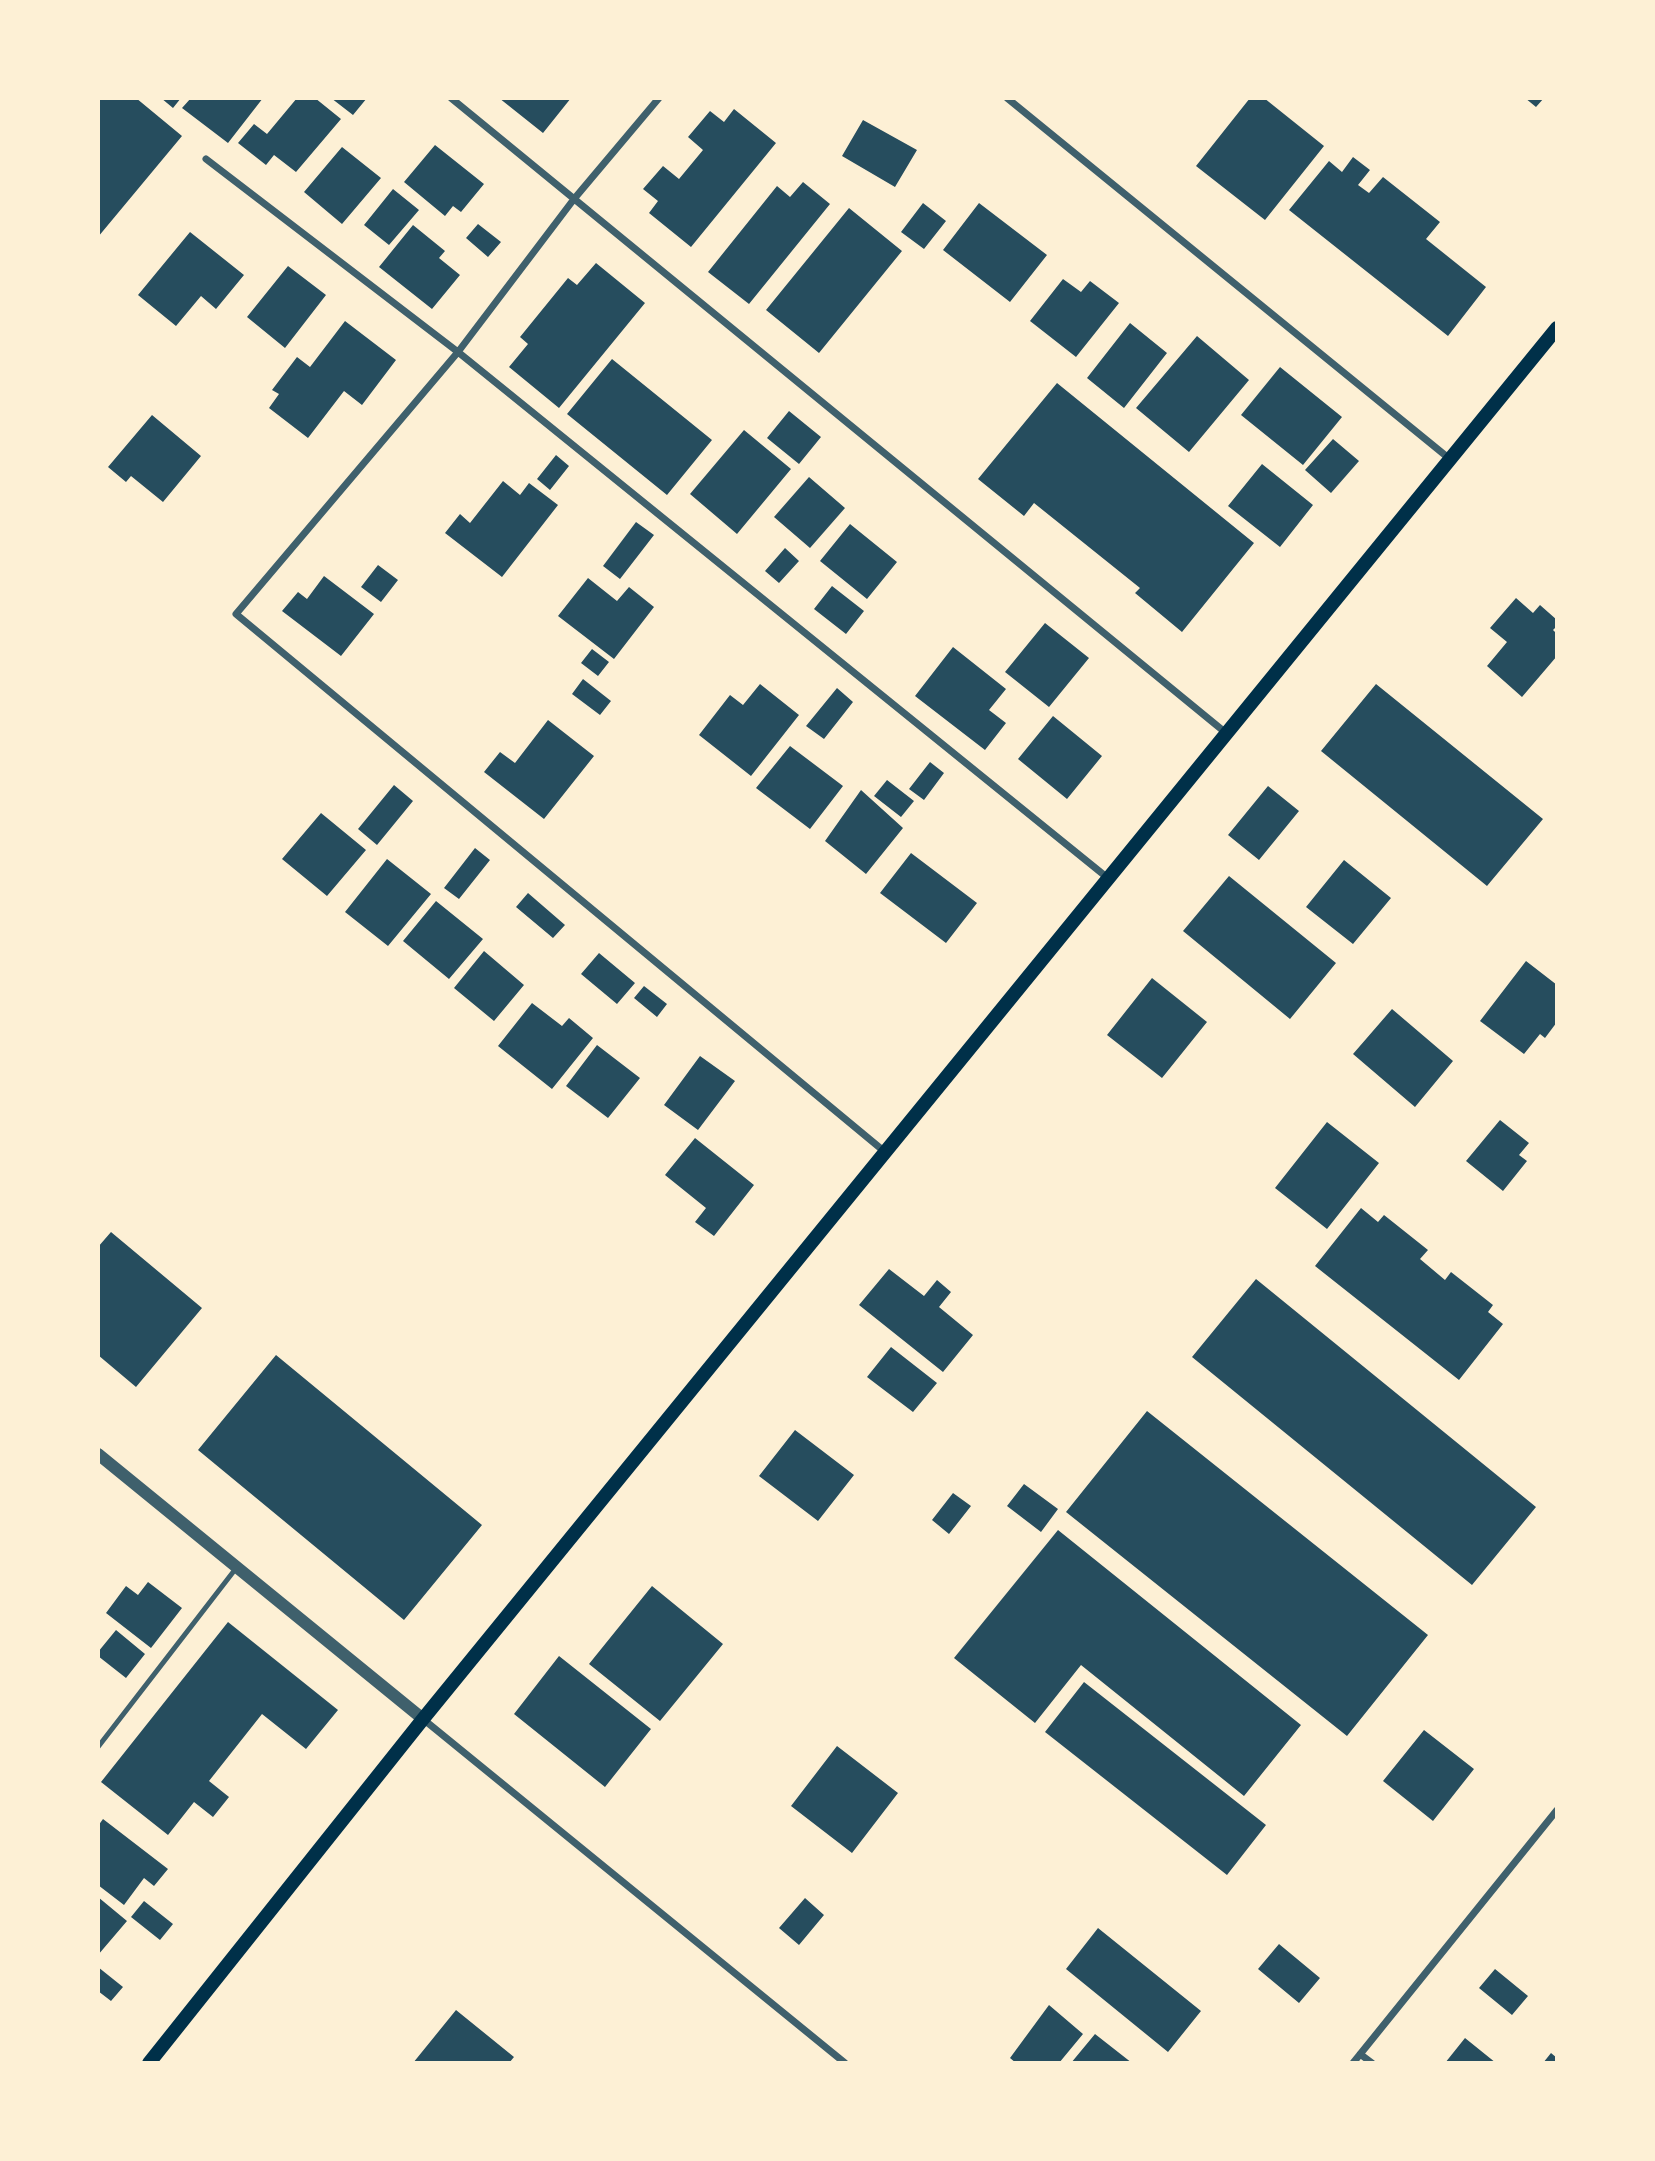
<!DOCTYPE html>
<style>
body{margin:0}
#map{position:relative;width:1655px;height:2161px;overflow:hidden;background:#fdf0d5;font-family:"Open Sans",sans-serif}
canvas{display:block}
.frame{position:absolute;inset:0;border:100px solid #fdf0d5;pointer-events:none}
</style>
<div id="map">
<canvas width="1655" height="2161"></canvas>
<div class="frame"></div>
</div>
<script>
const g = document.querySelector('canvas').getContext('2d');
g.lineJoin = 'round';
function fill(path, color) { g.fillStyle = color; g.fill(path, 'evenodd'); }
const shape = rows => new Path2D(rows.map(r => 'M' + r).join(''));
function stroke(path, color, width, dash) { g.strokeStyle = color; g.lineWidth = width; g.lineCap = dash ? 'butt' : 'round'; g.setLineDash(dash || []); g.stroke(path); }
const building = shape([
 [98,98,136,98,182,136,98,237],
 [161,98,181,98,173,108],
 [191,98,263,98,228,143,182,108],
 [297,98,315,98,341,119,296,172,274,155,266,165,238,143,254,124,267,134],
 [331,98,367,98,353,115],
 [499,98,571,98,543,133],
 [1250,98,1264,98,1324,146,1265,220,1196,166],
 [1525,98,1544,98,1536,107],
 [734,109,776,143,691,247,649,213,658,201,643,189,663,166,679,179,703,150,688,137,710,111,724,122],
 [863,120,917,150,895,187,842,156],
 [435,145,484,184,461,212,453,206,445,216,404,182],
 [342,147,381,178,342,224,304,192],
 [1353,157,1370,170,1358,185,1369,193,1383,177,1440,222,1426,239,1486,287,1448,336,1289,210,1329,161,1342,172],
 [803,182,830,204,749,304,708,272,777,186,790,197],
 [393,189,419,210,389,245,364,225],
 [923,203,946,221,924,249,901,232],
 [979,203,1047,255,1010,302,943,250],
 [849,208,902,251,819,353,766,310],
 [478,224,501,242,488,257,466,238],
 [413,225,445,251,439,258,460,275,432,309,379,267],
 [190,232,244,275,216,309,201,296,176,326,138,295],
 [596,263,645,303,559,408,509,367,528,344,520,337,568,278,577,285],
 [288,266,326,295,285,348,247,317],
 [1063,279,1081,292,1090,281,1119,303,1076,357,1030,321],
 [345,321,396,360,362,405,344,391,308,438,269,408,279,394,272,390,297,357,310,367],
 [1130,323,1167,353,1124,408,1087,378],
 [1197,336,1249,380,1189,452,1136,408],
 [612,359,712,440,667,495,567,414],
 [1280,367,1342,417,1303,465,1241,415],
 [1057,383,1254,543,1182,632,1135,593,1140,588,1034,503,1024,516,978,479],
 [789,411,821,437,799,464,767,438],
 [152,415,201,456,163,502,131,476,126,482,108,467],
 [744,430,791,469,737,534,690,494],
 [1333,439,1359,461,1331,493,1305,470],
 [556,455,569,466,550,490,537,479],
 [1262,464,1313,505,1280,547,1228,506],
 [809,477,845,508,810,548,774,517],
 [503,481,520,495,529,483,558,505,502,577,445,533,460,514,470,523],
 [636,522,654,535,620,579,603,566],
 [850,524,897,562,867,599,820,561],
 [785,548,799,561,779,583,765,571],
 [378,565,398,580,381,602,361,587],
 [324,576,374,614,341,656,282,611,298,592,307,599],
 [588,578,617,601,629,587,654,607,614,659,558,616],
 [832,586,864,611,846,634,814,609],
 [1516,598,1533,613,1540,605,1557,620,1557,626,1553,630,1557,634,1557,656,1522,697,1487,666,1507,642,1490,628],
 [1045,623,1089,658,1049,707,1005,672],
 [953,647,1006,689,989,710,1006,723,985,750,915,696],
 [592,649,609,662,598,676,581,663],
 [583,679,611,701,600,715,572,694],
 [760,684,799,715,751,776,699,735,730,695,743,705],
 [1376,684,1543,819,1487,886,1321,751],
 [837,688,853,702,824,739,806,726],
 [1053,716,1102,756,1067,799,1018,759],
 [548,720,594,756,544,819,484,772,500,752,515,763],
 [790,746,843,786,810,829,756,788],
 [930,762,944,773,924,800,909,789],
 [887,780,914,801,901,817,874,796],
 [394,785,413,801,377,845,358,829],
 [1268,786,1299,811,1259,860,1228,835],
 [861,790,903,828,866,874,825,841],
 [321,813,366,850,327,896,282,859],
 [475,848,490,860,459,899,444,888],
 [911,853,977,903,946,943,880,893],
 [387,859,431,894,388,946,345,912],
 [1344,860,1391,898,1353,944,1306,907],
 [1229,876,1336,963,1290,1019,1183,931],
 [528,893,565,925,553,938,516,907],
 [436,901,483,939,449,979,403,941],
 [484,951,524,985,494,1021,454,988],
 [599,953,635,983,617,1004,581,974],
 [1526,961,1557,985,1557,1022,1545,1038,1540,1034,1524,1054,1480,1021],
 [1152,978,1207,1022,1162,1078,1107,1035],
 [644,986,667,1004,657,1017,634,998],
 [532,1003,562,1026,569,1018,593,1038,552,1089,498,1046],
 [1392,1009,1453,1061,1415,1107,1353,1054],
 [597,1045,640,1078,608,1118,566,1086],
 [700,1056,735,1081,698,1130,664,1105],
 [1500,1120,1529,1143,1519,1155,1527,1161,1503,1191,1466,1161],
 [1327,1122,1379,1163,1327,1229,1275,1188],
 [695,1138,754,1185,714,1236,695,1222,706,1208,665,1175],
 [1361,1208,1378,1222,1384,1215,1428,1250,1420,1259,1445,1280,1451,1272,1493,1305,1488,1312,1503,1324,1459,1380,1315,1266],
 [111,1232,202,1308,136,1387,98,1355,98,1247],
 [889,1269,924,1296,937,1280,951,1292,939,1307,973,1335,943,1372,859,1305],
 [1256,1279,1536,1507,1472,1585,1192,1357],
 [891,1347,937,1383,913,1412,867,1377],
 [276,1355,482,1525,404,1620,198,1450],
 [1147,1411,1428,1635,1347,1736,1066,1512],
 [795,1430,854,1475,818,1521,759,1476],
 [1024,1484,1058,1509,1041,1532,1007,1506],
 [953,1493,971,1506,949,1534,932,1520],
 [1058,1530,1301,1725,1244,1796,1081,1665,1035,1723,954,1658],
 [148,1582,182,1608,151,1648,106,1613,126,1586,138,1595],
 [652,1586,723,1644,660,1721,589,1664],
 [228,1622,338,1710,306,1749,262,1714,209,1781,229,1797,213,1817,194,1802,168,1835,101,1782],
 [116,1630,145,1654,126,1678,98,1656,98,1652],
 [559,1656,651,1729,605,1787,514,1714],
 [1084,1682,1266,1825,1227,1875,1045,1732],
 [1424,1730,1474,1769,1433,1821,1383,1781],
 [837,1746,898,1793,852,1853,791,1806],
 [103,1819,168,1869,154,1886,144,1878,124,1905,98,1885,98,1826],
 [98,1897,127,1921,98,1955],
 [805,1898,824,1915,799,1945,779,1928],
 [144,1901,173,1924,160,1940,131,1917],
 [1098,1928,1201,2011,1168,2052,1066,1969],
 [1279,1944,1320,1978,1299,2003,1258,1969],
 [98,1967,123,1987,111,2001,98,1991],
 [1495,1969,1528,1996,1512,2015,1479,1988],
 [1049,2005,1083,2034,1059,2063,1016,2063,1010,2058],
 [456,2010,514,2057,509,2063,413,2063],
 [1095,2034,1132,2063,1071,2063],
 [1465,2038,1496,2063,1445,2063],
 [1551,2053,1557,2058,1557,2063,1543,2063]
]);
const service = shape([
 [98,1747,237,1567]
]);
const minor = shape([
 [451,98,1226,733],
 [659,98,574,199,458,352,236,614,885,1152],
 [1007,98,1451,460],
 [206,159,458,352,1109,879],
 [423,1719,845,2063],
 [1360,2054,1372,2063],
 [1353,2063,1557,1810]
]);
const tertiary = shape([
 [98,1454,423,1719]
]);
const secondary = shape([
 [149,2063,423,1719,1557,328]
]);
fill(building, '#264d5e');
stroke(service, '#3f606c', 5);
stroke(minor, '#3f606c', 7);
stroke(tertiary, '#3f606c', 12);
stroke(secondary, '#003049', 14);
</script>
